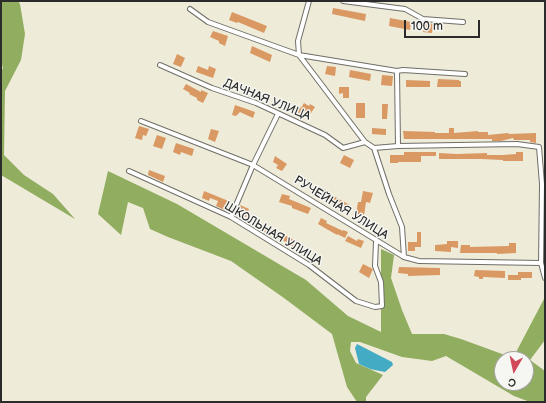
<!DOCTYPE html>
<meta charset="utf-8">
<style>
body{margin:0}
#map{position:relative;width:546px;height:403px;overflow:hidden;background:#eeebd8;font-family:"Balsamiq Sans",sans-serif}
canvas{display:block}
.frame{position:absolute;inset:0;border:2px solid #2b2b2b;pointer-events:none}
.north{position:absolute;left:494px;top:351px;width:40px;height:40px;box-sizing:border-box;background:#f6f6f2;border:1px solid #a5a5a2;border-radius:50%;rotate:189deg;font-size:11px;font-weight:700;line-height:16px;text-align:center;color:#2b2b2b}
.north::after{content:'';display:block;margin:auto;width:14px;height:18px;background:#d1495b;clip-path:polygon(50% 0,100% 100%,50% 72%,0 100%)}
.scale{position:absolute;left:404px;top:20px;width:76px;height:18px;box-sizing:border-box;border:2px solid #2b2b2b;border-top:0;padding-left:5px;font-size:12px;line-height:14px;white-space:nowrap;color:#2b2b2b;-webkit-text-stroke:3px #f6f6f2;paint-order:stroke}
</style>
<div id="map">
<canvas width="546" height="403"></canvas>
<div class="frame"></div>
<div class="north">С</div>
<div class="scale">100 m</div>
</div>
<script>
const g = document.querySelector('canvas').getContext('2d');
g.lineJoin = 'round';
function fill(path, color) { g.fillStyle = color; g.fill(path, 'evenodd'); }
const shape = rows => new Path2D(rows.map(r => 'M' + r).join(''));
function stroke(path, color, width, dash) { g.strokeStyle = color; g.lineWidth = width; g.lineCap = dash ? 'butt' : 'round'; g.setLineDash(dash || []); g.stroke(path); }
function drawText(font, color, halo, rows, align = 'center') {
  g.font = font + ' "Balsamiq Sans",sans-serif'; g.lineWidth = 3; g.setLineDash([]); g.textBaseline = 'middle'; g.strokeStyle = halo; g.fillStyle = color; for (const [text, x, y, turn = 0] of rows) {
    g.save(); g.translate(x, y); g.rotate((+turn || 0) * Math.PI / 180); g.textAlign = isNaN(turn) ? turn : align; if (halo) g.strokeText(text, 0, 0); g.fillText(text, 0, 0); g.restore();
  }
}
const forest = shape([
 [1,1,18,1,20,4,25,34,21,60,5,91,4,155,24,175,53,194,75,219,1,175,1,69,3,69,1,59],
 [108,171,177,204,306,280,348,316,381,332,381,249,394,255,391,278,402,310,412,334,444,334,461,339,513,358,545,297,545,340,530,360,545,371,545,402,530,402,514,396,446,356,432,361,402,357,360,342,351,342,350,351,356,363,383,375,366,397,366,402,357,402,347,387,332,334,284,298,231,261,168,237,150,229,143,208,128,202,121,235,98,214],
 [502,359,526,359,526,383,502,383]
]);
const water = shape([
 [357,344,392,362,393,365,385,372,370,369,359,364,355,348]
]);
const building = shape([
 [333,8,366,14,365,21,332,14],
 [232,12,267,26,264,33,238,22,237,23,229,20],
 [390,18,411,22,410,30,389,26],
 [425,23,434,24,432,33,423,32],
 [213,31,228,36,225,46,219,43,219,41,210,37],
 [252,46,272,55,270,62,250,53],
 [177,54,185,58,181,67,173,64],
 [198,66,208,70,209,66,216,69,213,78,196,72],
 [327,66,336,67,335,76,325,74],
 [350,70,371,74,370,81,349,77],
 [382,75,393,76,392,86,381,85],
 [438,79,459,80,459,81,461,81,461,87,437,87],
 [406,80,430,81,430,87,406,87],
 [186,84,201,92,201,90,208,93,203,103,197,100,197,98,189,94,190,93,183,89],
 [339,87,349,87,349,98,343,98,343,93,339,94],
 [304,103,309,106,310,104,315,107,309,116,307,114,305,117,297,112,296,114,290,111,294,104,301,108],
 [356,103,365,103,365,118,356,118],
 [382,104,388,104,387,119,382,119],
 [235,105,255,112,253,118,240,112,236,116,232,115],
 [139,126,149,129,146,136,143,135,142,140,135,138],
 [372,128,386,129,386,135,372,134],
 [449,128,454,128,454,133,478,131,478,132,488,132,488,135,508,133,509,134,536,133,536,143,530,142,530,140,514,140,513,138,501,141,492,141,492,139,404,139,403,131,435,132,435,133,449,133],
 [211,129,219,131,215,142,208,139],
 [157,135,166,138,162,149,153,146],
 [176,143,194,149,192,156,181,152,180,155,173,152],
 [404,152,436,152,436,156,421,156,421,162,398,162,398,163,390,163,390,155,404,155],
 [516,152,523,152,523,161,503,161,503,160,481,159,439,159,439,153,457,154,487,153,487,155,503,155,516,154],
 [344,155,354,160,350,168,340,163],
 [275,156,287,164,282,171,276,168,278,165,273,162],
 [149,170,165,176,163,182,148,175],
 [324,189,331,193,330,194,350,205,347,211,329,202,330,200,321,195],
 [204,191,231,202,227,211,216,206,218,201,210,198,209,201,202,198],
 [363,191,373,193,370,203,366,202,364,216,356,214,358,202,361,202],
 [282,194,290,196,289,199,311,208,308,214,292,208,292,206,279,202],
 [240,205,249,209,246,217,236,214],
 [321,218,327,221,326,223,343,231,343,230,348,232,345,238,337,234,337,235,318,224],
 [266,226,299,242,296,249,290,246,291,244,277,238,277,237,264,232],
 [417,232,421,232,421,247,415,247,415,251,408,251,408,242,417,242],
 [348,236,357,241,358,239,364,241,361,248,345,241],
 [447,241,458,241,458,248,451,247,451,252,435,251,435,245,447,244],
 [509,243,516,243,516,253,497,254,497,253,460,253,461,245,470,245,470,247,509,246],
 [363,264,373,269,369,278,359,272],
 [399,267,440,268,440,275,408,276,408,274,398,273],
 [475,270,505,271,505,278,483,277,483,279,479,279,479,277,474,276],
 [518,272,532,272,532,278,521,278,521,280,508,280,508,275,518,275]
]);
const street = shape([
 [309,1,298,41,299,55,365,142,374,148,389,194,402,227,404,257],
 [343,1,405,9,423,19,463,22],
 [190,9,208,22,299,55,397,71,403,70,465,74],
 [160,65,212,88,256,103,325,135,343,148,365,142],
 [397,71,398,146],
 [141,121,253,165,404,257,419,261,541,263],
 [374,148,398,146,517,144,539,147,542,184,541,263,545,278],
 [129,171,231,217,309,265,356,301,375,307,382,306,381,282,375,266,376,242],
 [231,217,253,165,278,114]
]);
const streetNames = [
 ["ДАЧНАЯ УЛИЦА",267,100,22],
 ["РУЧЕЙНАЯ УЛИЦА",341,208,32],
 ["ШКОЛЬНАЯ УЛИЦА",273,234,31]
];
fill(forest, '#90ad60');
fill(water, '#43abc3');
fill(building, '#da9863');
stroke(street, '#6f6e68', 6);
stroke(street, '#fff', 4);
drawText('12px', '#2b2b2b', '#f6f6f2', streetNames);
</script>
